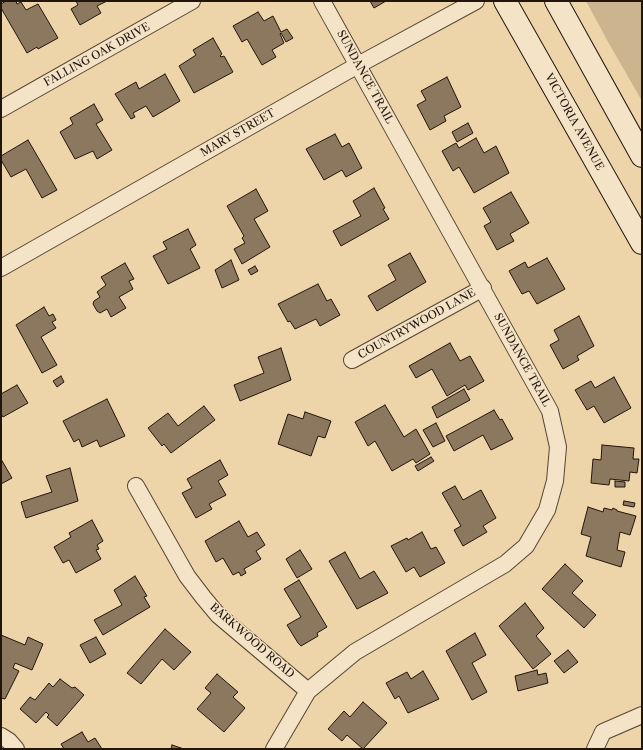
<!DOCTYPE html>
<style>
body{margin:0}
#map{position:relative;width:643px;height:750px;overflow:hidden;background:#eed4a9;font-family:"Libre Caslon Text",serif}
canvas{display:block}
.frame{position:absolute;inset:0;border:2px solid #22150c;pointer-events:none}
</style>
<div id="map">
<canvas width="643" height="750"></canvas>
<div class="frame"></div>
</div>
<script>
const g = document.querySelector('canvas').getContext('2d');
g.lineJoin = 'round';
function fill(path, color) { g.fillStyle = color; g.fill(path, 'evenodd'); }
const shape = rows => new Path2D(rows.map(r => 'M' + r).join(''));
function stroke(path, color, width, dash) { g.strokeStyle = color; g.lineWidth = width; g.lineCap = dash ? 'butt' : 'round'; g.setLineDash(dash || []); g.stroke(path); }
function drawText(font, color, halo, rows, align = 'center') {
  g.font = font + ' "Libre Caslon Text",serif'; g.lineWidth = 3; g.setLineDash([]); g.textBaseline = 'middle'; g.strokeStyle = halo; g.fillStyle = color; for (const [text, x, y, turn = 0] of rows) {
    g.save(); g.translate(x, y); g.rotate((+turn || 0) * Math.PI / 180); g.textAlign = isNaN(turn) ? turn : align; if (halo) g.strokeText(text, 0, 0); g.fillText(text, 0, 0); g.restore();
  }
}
const green = shape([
 [586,1,642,1,642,101,607,40]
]);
const building = shape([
 [6,1,16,1,17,4,21,2,26,10,38,4,58,38,38,49,37,47,27,53,1,8,1,4,6,1],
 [76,1,107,1,97,6,101,13,80,25,71,9,78,5,76,1],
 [370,1,386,1,374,8,370,1],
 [258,12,264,21,273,16,281,32,287,29,293,38,286,42,281,33,280,34,284,43,272,50,276,57,262,65,247,39,242,42,233,26,258,12],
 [213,38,222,54,220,56,221,57,224,56,233,72,194,93,179,66,196,55,193,50,213,38],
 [165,74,180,101,153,117,146,106,133,113,135,117,131,119,115,94,136,82,139,89,165,74],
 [447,77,461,107,444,116,446,121,430,130,417,105,426,100,421,91,447,77],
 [94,104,103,120,96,124,112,150,97,159,93,151,75,159,60,132,73,124,70,118,94,104],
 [468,123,473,133,457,142,452,132,468,123],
 [335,134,342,147,349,143,362,168,346,177,342,170,324,180,306,149,335,134],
 [476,138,484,153,496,146,509,173,474,193,459,167,453,171,442,151,456,143,459,148,476,138],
 [28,140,57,190,42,198,26,169,11,177,1,160,1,156,28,140],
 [374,188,385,208,383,209,389,219,341,246,333,231,361,216,353,201,374,188],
 [256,189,268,211,254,219,270,247,242,264,234,249,245,243,242,238,244,236,227,206,256,189],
 [511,192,529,223,510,234,514,241,497,250,484,226,491,222,483,208,511,192],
 [188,229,196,245,190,249,200,268,168,284,153,256,167,249,163,242,188,229],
 [410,253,426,282,377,311,368,296,396,280,388,265,410,253],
 [547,258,565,289,537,304,529,291,522,294,509,271,525,262,528,268,547,258],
 [231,260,239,280,222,288,215,270,231,260],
 [125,263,134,279,129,281,133,289,119,297,126,308,111,317,107,309,100,313,97,311,93,304,94,301,100,297,97,292,106,285,101,277,125,263],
 [255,266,258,271,251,275,248,270,255,266],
 [318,284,327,301,331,299,340,315,320,326,316,319,295,329,290,321,288,322,278,304,318,284],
 [44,307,49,316,53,314,56,320,52,322,56,328,41,337,57,365,42,373,16,325,44,307],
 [579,316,594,346,577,356,579,360,563,369,550,345,559,340,554,330,579,316],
 [450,343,460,361,470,356,484,381,468,390,465,385,447,396,432,369,416,378,409,366,450,343],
 [281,348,291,380,240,401,234,385,264,373,258,357,281,348],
 [61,376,64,382,57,387,53,381,61,376],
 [614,377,631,408,604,423,594,406,587,410,575,390,591,381,595,388,614,377],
 [17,385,28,403,3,417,1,414,1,394,17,385],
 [464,389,470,400,437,418,432,407,464,389],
 [107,399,125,436,100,447,97,440,82,447,79,439,74,442,63,421,107,399],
 [385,405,404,437,416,429,430,454,416,463,413,459,392,471,375,441,368,446,355,422,385,405],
 [204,406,215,420,171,453,164,444,162,446,148,428,168,413,178,426,204,406],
 [494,410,500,420,502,419,513,439,491,450,483,435,454,451,446,436,494,410],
 [305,412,331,421,325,438,318,436,311,456,278,444,288,414,303,419,305,412],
 [436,423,445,441,433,447,423,430,436,423],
 [602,445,634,448,633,459,639,459,637,473,630,472,629,481,610,479,609,485,591,483,593,459,601,460,602,445],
 [431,457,434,461,418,471,415,466,431,457],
 [1,459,12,478,1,484,1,459],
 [220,460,228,475,218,481,226,495,209,504,212,509,196,518,182,493,192,488,187,479,220,460],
 [70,468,78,501,26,518,21,502,52,492,46,476,70,468],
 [615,481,625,482,625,487,615,487,615,481],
 [455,486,463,500,481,490,496,518,483,526,487,532,463,546,454,530,461,526,442,493,455,486],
 [624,501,635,503,634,507,623,505,624,501],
 [588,507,603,512,604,508,612,510,613,508,617,510,617,511,636,516,630,535,620,532,617,550,625,552,621,567,586,556,591,537,581,534,588,507],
 [92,520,103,541,97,545,99,549,96,550,101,559,76,573,69,560,63,563,54,547,71,537,69,533,92,520],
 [239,521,248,537,257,532,265,545,256,551,261,559,244,569,246,573,241,576,239,572,233,575,223,558,216,562,205,541,239,521],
 [422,532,431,549,436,547,445,563,420,577,414,567,406,572,391,546,407,538,408,540,422,532],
 [300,550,312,569,297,578,286,559,300,550],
 [345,552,360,579,374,571,388,593,357,609,329,561,345,552],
 [565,564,583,581,572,593,596,615,584,628,542,589,565,564],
 [135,576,147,596,144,597,150,607,103,635,94,620,122,605,114,590,135,576],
 [299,580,327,627,317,633,318,636,301,646,298,643,287,625,301,617,284,589,299,580],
 [525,603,544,628,536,636,551,654,533,669,499,626,525,603],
 [165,629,191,652,174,670,162,659,141,684,127,673,165,629],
 [475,633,486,655,472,663,487,692,472,700,446,651,475,633],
 [1,635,25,645,28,637,43,644,32,670,15,663,13,668,19,671,5,699,1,698,1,635],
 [96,637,106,654,90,663,80,645,96,637],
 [568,650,578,662,564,673,554,661,568,650],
 [537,670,538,675,546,673,548,683,518,691,515,676,537,670],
 [423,671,439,699,408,713,399,696,395,699,386,683,407,672,411,679,423,671],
 [217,674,238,692,233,697,245,708,224,732,197,709,211,693,205,688,217,674],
 [60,679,72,688,75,687,84,695,57,726,47,717,49,715,46,712,36,723,20,709,30,697,35,700,49,683,53,687,60,679],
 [363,702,387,723,363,749,347,735,342,741,328,729,344,711,350,717,363,702],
 [82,732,88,742,95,738,102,749,64,749,61,744,82,732],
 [172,745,184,749,171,749,172,745]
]);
const street = shape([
 [1,109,192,1],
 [1,268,358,65,476,1],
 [352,360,483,288],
 [136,486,187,576,203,597,218,615,308,691],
 [1,736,9,741,16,749],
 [274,749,308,691,355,652,505,564,526,546,547,510,555,481,558,447,550,411,322,1],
 [595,749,603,732,642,715]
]);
const secondary = shape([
 [505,1,642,243],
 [556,1,642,156]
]);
const streetNames = [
 ["FALLING OAK DRIVE",97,55,-29],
 ["SUNDANCE TRAIL",365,77,61],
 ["VICTORIA AVENUE",574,122,61],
 ["MARY STREET",238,133,-30],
 ["COUNTRYWOOD LANE",417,324,-29],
 ["SUNDANCE TRAIL",522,360,61],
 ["BARKWOOD ROAD",252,641,41]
];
fill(green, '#cbb48e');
fill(building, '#8c785e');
stroke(building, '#22150c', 1);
stroke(street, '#554533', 18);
stroke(secondary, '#22150c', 24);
stroke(street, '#f4e3c7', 16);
stroke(secondary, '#f4e3c7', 22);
drawText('11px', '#22150c', '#f4e3c7', streetNames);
</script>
